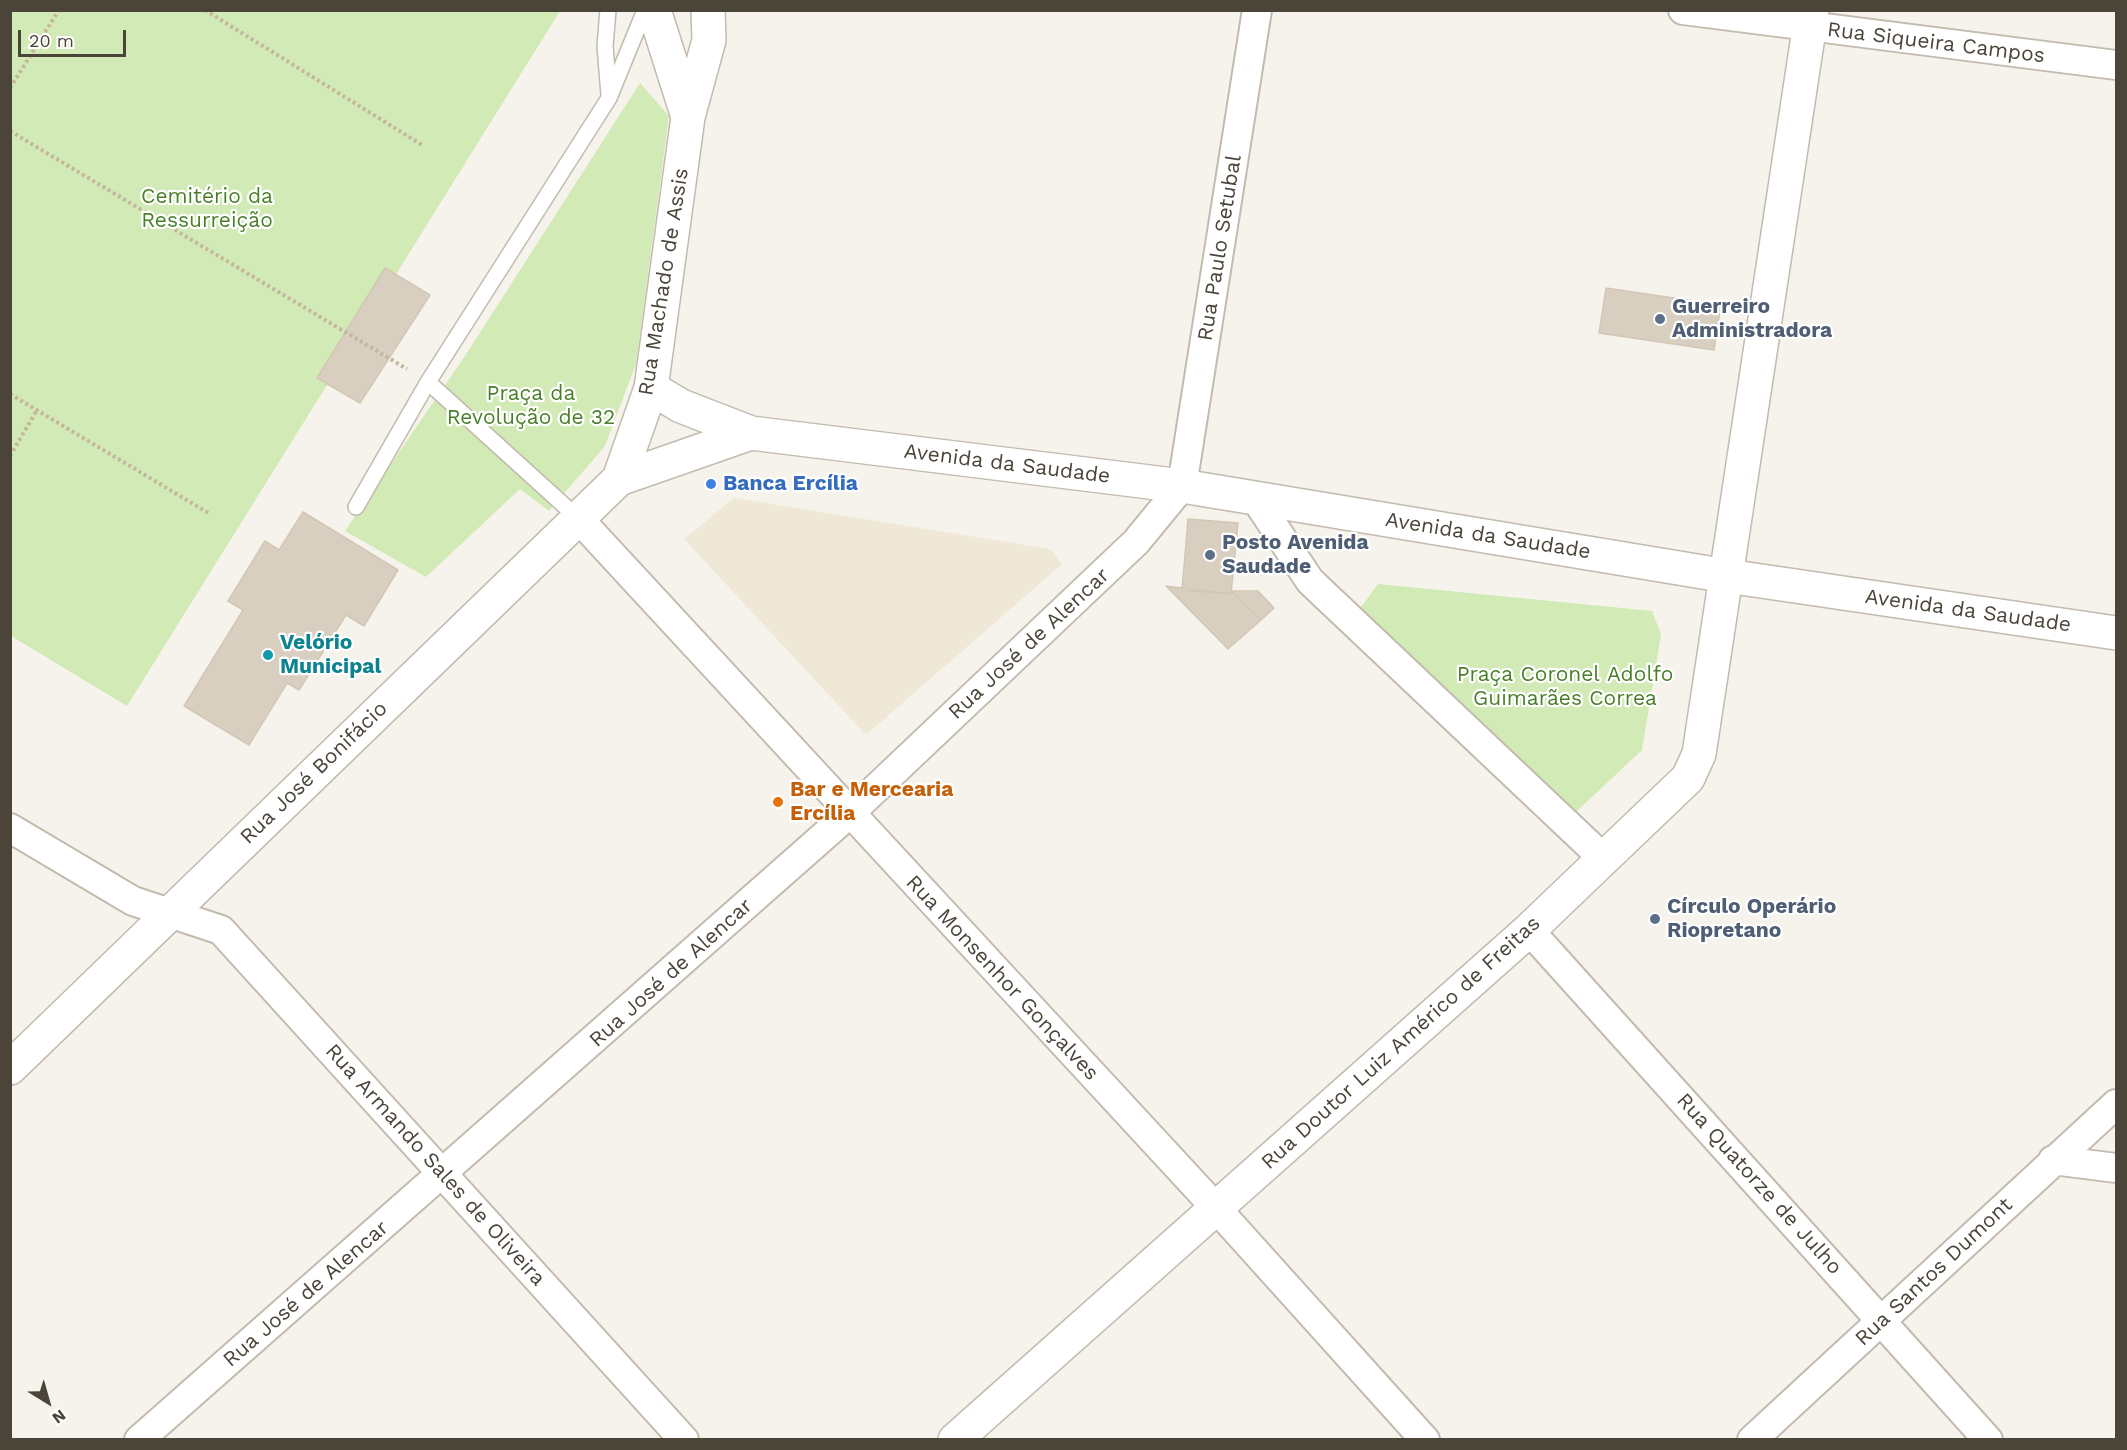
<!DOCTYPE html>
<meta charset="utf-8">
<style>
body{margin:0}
#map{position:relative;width:2127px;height:1450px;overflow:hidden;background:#f6f3ec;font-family:"Work Sans",sans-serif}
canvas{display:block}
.frame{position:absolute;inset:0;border:12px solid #4b4439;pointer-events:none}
.north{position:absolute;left:18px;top:1372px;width:60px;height:60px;-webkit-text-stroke:4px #fff;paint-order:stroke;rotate:143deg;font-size:16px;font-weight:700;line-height:24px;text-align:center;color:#4b4439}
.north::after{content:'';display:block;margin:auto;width:21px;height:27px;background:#4b4439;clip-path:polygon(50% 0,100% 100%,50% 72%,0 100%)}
.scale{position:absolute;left:18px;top:30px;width:108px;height:27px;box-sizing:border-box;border:3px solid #4b4439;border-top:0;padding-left:8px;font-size:18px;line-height:21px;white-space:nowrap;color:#4b4439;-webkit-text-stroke:4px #fff;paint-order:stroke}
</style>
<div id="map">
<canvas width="2127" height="1450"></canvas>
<div class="frame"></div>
<div class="north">N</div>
<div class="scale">20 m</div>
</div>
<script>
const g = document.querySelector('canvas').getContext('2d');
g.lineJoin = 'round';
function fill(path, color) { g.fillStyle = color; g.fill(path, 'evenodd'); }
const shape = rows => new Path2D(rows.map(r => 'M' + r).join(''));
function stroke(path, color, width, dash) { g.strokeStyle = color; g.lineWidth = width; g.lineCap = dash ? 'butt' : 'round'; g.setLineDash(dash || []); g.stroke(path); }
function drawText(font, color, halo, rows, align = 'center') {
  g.font = font + ' "Work Sans",sans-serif'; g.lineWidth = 4.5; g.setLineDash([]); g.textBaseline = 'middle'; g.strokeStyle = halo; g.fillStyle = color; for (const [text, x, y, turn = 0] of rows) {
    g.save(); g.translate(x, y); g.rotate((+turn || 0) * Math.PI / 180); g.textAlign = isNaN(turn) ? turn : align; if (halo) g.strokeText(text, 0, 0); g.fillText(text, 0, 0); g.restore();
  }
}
const education = shape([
 [734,498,1050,549,1062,564,866,735,684,539]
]);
const green = shape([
 [10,11,560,11,127,706,11,636],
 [640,83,669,116,636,364,605,446,549,511,520,489,426,577,345,531,465,356],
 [1378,584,1652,611,1661,634,1642,750,1576,812,1358,611]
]);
const building = shape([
 [385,268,430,295,360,403,317,378,385,268],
 [1606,288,1721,305,1714,350,1599,333,1606,288],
 [303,512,398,570,364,626,346,615,299,690,287,683,249,745,184,706,243,610,228,601,265,541,279,550,303,512],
 [1188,519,1238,523,1231,594,1182,590,1188,519],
 [1166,586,1231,594,1232,591,1261,620,1228,649,1166,586],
 [1232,591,1258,591,1274,608,1261,620,1232,591]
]);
const path = shape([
 [205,10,422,145],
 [10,88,59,10],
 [10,131,407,369],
 [10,394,210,514],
 [10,456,37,410]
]);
const service = shape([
 [608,10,605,46,609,95],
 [428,382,578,518],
 [356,507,428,382,609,98,645,10]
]);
const minor = shape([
 [1683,10,2116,65],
 [1255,498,1310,581,1604,859],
 [578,518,1216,1208,1425,1440],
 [10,828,133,901,221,930,684,1440],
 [1529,930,1988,1440],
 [2053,1160,2116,1168],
 [139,1440,850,813,1136,542,1182,486,1257,10],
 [1752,1440,2116,1104]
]);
const tertiary = shape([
 [654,10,688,117],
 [651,388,681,406,751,433,1182,486,1727,576,2116,633],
 [619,479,651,388,688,117,709,40,708,10],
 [10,1068,619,479,751,433],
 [955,1440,1529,930,1688,778,1699,754,1812,10]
]);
const markers = [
 [1660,319,6,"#5c6f8a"],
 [711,484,6,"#3f7fe0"],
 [1210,555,6,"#5c6f8a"],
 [268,655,6,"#0f9aa8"],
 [778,802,6,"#e8710a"],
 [1655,919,6,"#5c6f8a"]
];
const streetNames = [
 ["Rua Siqueira Campos",1936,43,7],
 ["Rua Paulo Setubal",1220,248,-81],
 ["Rua Machado de Assis",664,282,-81],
 ["Avenida da Saudade",1007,464,7],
 ["Avenida da Saudade",1488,536,9],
 ["Avenida da Saudade",1968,611,8],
 ["Rua José de Alencar",1029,644,-43],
 ["Rua José Bonifácio",314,773,-44],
 ["Rua José de Alencar",671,973,-42],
 ["Rua Monsenhor Gonçalves",1002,978,47],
 ["Rua Doutor Luiz Américo de Freitas",1401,1043,-42],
 ["Rua Armando Sales de Oliveira",435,1165,48],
 ["Rua Quatorze de Julho",1759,1184,48],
 ["Rua Santos Dumont",1934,1272,-43],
 ["Rua José de Alencar",306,1294,-41]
];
const parkNames = [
 ["Cemitério da",207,197],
 ["Ressurreição",207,221],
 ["Praça da",531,394],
 ["Revolução de 32",531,418],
 ["Praça Coronel Adolfo",1565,675],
 ["Guimarães Correa",1565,699]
];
const serviceNames = [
 ["Guerreiro",1672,307],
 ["Administradora",1672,331],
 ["Posto Avenida",1222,543],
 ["Saudade",1222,567],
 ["Círculo Operário",1667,907],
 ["Riopretano",1667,931]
];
const shopNames = [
 ["Banca Ercília",723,484]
];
const cultureNames = [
 ["Velório",280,643],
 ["Municipal",280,667]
];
const foodNames = [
 ["Bar e Mercearia",790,790],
 ["Ercília",790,814]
];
fill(education, '#efe8d6');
fill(green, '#d2eab5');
fill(building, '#d8cfc1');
stroke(building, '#d3c7b4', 1.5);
stroke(service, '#c2bbae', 18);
stroke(minor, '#c2bbae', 32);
stroke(tertiary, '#c2bbae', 36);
stroke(path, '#c4b79f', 4, [3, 3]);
stroke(service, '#fff', 15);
stroke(minor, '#fff', 28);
stroke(tertiary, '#fff', 33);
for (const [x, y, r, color] of markers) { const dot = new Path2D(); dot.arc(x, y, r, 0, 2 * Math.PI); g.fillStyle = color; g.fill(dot); stroke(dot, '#fff', 2); }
drawText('21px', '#4b4439', '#fff', streetNames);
drawText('21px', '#4a7f2a', '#fff', parkNames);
drawText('bold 21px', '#4e5e75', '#fff', serviceNames, 'left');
drawText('bold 21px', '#366cbe', '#fff', shopNames, 'left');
drawText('bold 21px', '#0d838f', '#fff', cultureNames, 'left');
drawText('bold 21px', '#c56008', '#fff', foodNames, 'left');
</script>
